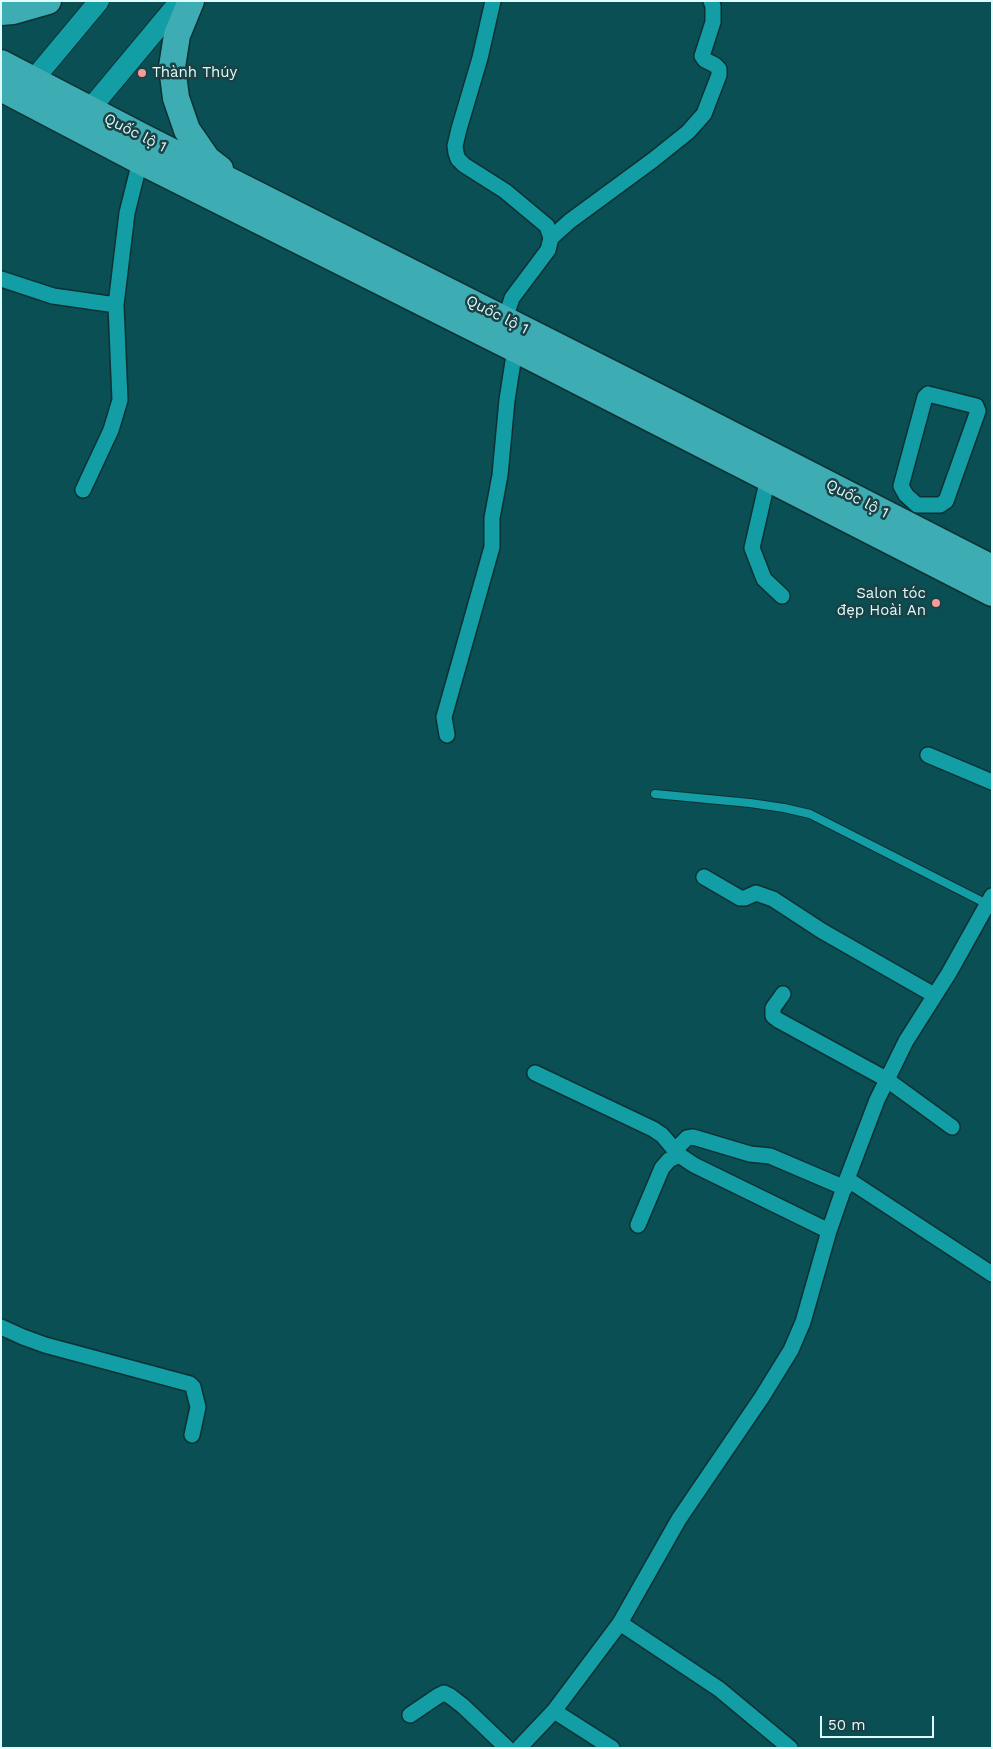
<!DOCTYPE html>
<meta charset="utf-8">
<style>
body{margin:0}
#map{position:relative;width:993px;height:1749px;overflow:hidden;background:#094f53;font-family:"Work Sans",sans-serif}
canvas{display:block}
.frame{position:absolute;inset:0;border:2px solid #ddfcfd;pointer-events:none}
.scale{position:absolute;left:820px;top:1716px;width:114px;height:22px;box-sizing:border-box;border:2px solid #ddfcfd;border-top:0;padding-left:6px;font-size:15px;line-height:18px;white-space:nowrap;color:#ddfcfd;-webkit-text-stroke:4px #1c4144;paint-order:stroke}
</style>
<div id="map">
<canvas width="993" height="1749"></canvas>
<div class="frame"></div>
<div class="scale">50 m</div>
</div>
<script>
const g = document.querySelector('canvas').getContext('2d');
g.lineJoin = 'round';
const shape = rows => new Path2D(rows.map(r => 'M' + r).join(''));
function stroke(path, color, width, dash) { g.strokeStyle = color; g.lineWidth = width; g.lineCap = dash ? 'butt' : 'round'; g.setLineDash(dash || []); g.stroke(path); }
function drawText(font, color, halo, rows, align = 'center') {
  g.font = font + ' "Work Sans",sans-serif'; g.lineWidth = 5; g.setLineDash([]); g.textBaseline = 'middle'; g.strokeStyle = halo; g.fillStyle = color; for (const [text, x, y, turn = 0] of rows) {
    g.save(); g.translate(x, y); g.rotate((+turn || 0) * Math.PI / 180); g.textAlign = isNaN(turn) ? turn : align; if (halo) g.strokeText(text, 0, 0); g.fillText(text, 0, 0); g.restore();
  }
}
const lane = shape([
 [655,794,750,803,784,808,810,814,987,904]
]);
const street = shape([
 [493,1,480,58,459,129,455,146,456,153,458,159,464,165,505,191,547,226,551,238,548,250,512,298,508,310,507,320],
 [551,238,570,221,653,160,688,132,704,114,719,75,719,69,715,65,705,60,702,56,713,22,713,6,711,1],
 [1,279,53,296,116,305,127,213,140,161],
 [928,394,976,406,978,411,946,501,940,505,917,505,906,495,901,486,925,397,928,394],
 [768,478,752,548,764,579,782,596],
 [83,490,111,430,120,400,116,305],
 [447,735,444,717,492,547,492,518,500,475,507,400,515,349],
 [928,755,992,782],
 [704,877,740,898,745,898,756,893,773,899,822,931,934,995],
 [783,994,773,1008,773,1016,778,1020,886,1079,952,1127],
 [535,1073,653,1129,662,1135,679,1155,694,1165,829,1231],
 [675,1150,687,1138,693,1137,750,1154,770,1156,845,1188],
 [847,1179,992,1274],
 [638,1225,662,1168,669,1160,679,1155],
 [1,1327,23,1337,45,1345,190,1384,193,1387,198,1407,192,1435],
 [620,1623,719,1689,790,1748],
 [554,1711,612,1748],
 [410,1715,438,1696,444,1693,450,1696,463,1706,507,1748],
 [519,1748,554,1711,620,1623,679,1519,762,1397,791,1350,803,1322,829,1231,847,1179,877,1100,906,1041,949,973,992,896]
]);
const secondary = shape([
 [27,92,34,79,99,1],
 [83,120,90,109,180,1]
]);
const highway = shape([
 [191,1,177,35,172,67,176,98,187,130,207,159,220,169],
 [1,12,13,11,48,1],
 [1,63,145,138,676,406,992,568],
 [1,88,140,161,515,349,992,593]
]);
const markers = [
 [142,73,5,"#f59b99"],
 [936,603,5,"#f59b99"]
];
const poiNames = [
 ["Thành Thúy",152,73],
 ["Salon tóc",926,594,"right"],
 ["đẹp Hoài An",926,611,"right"]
];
const streetNames = [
 ["Quốc lộ 1",135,133,27],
 ["Quốc lộ 1",497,315,27],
 ["Quốc lộ 1",857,499,27]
];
stroke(lane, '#0b3134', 10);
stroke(street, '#0b3134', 18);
stroke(secondary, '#0b3134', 22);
stroke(highway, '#0b3134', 29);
stroke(lane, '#139da5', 8);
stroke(street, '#139da5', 15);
stroke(secondary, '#139da5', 20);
stroke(highway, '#3dacb3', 26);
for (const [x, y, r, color] of markers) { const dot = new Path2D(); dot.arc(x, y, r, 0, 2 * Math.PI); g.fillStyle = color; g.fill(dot); stroke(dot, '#1c4144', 2); }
drawText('15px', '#ddfcfd', '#1c4144', poiNames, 'left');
drawText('15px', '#ddfcfd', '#1c4144', streetNames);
</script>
